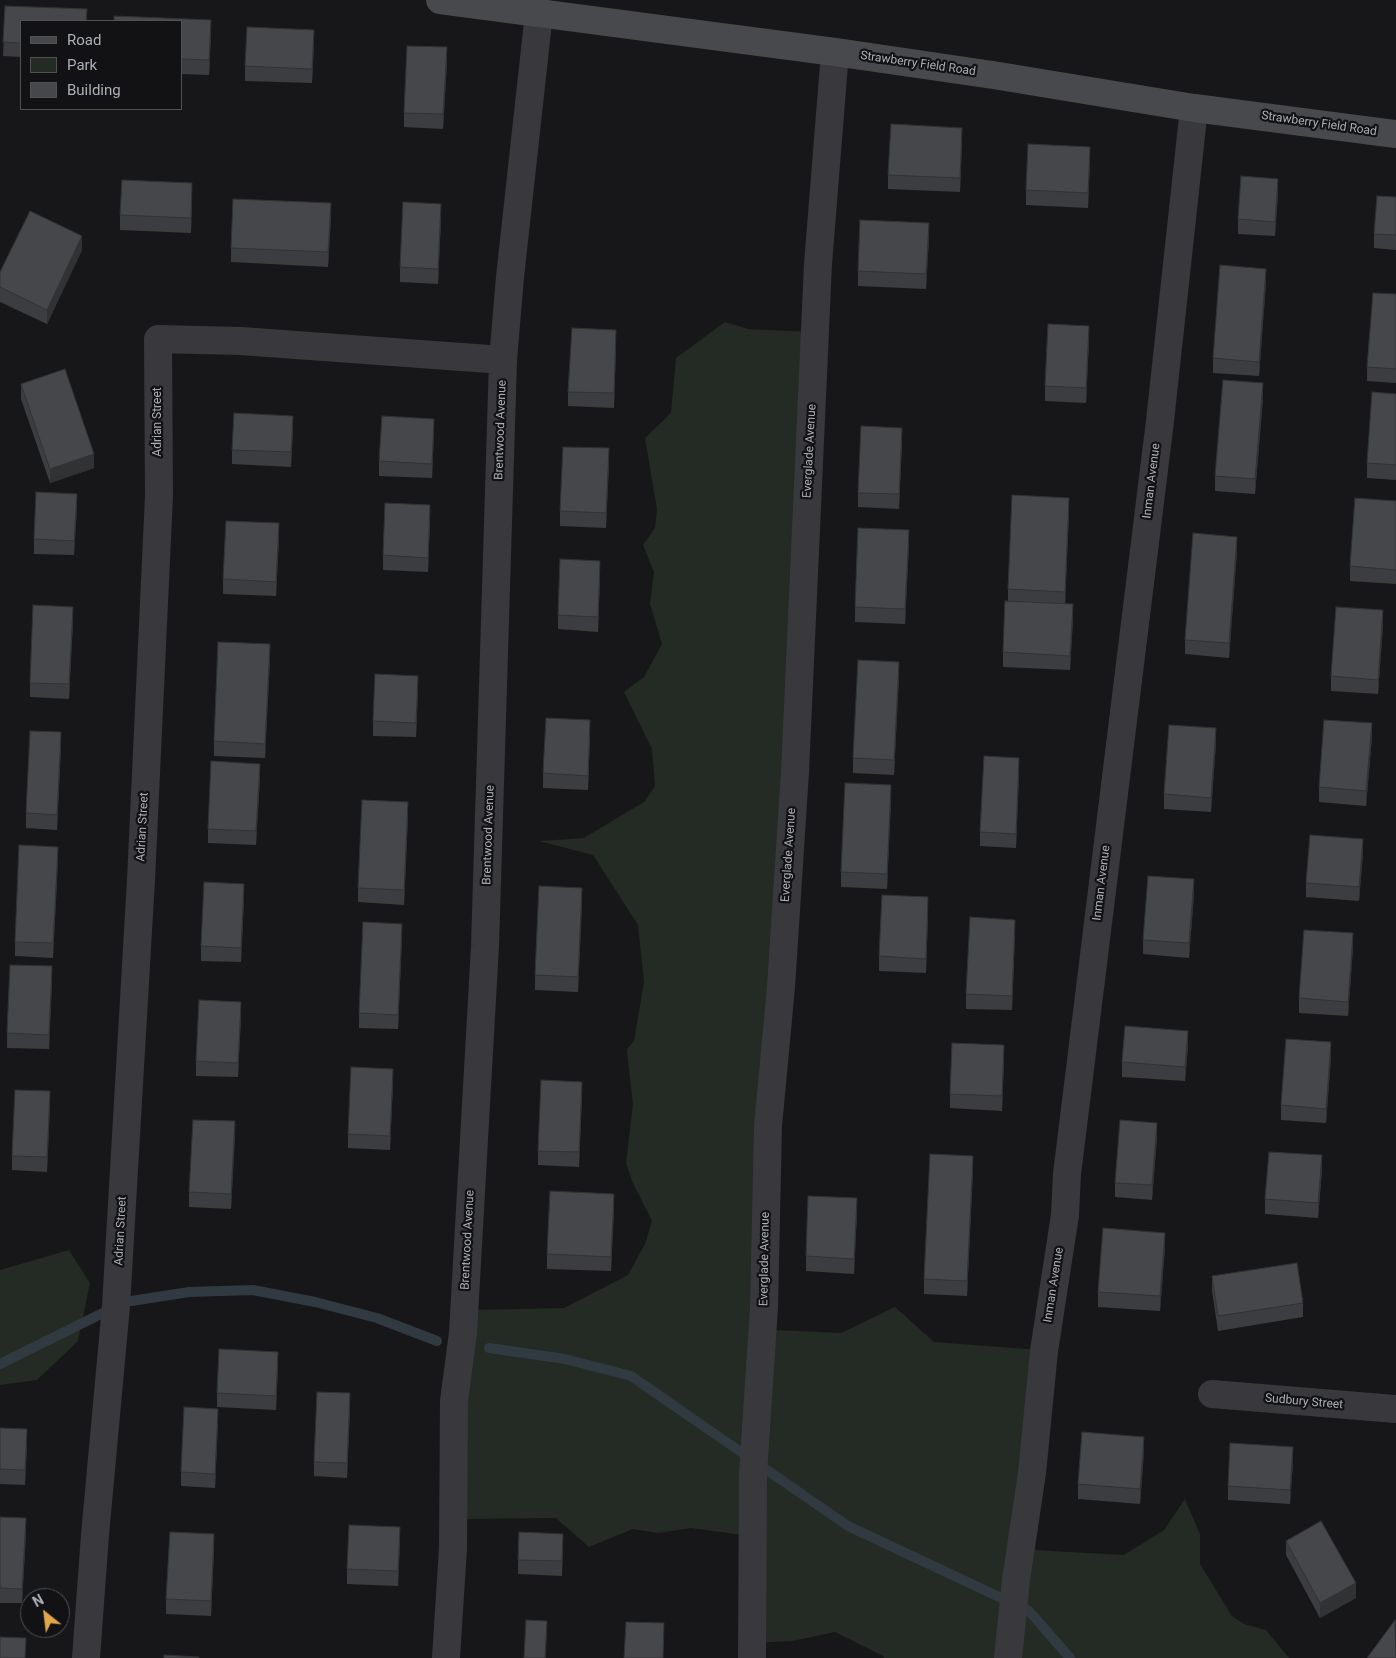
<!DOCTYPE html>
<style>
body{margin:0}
#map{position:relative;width:1396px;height:1658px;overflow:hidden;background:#171719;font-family:Roboto,sans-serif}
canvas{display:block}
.legend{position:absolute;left:20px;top:20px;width:162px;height:90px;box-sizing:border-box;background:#121214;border:1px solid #4f5155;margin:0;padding:6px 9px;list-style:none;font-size:15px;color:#abafb7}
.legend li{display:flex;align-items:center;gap:10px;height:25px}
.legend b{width:25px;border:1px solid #4f5155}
.north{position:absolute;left:20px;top:1588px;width:50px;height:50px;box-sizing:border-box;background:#121214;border:1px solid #4f5155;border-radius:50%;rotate:331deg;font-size:14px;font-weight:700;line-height:20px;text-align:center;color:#abafb7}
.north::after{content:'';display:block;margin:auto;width:18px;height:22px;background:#dfa749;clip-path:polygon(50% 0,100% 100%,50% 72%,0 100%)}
</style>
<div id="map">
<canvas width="1396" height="1658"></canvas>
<ul class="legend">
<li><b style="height:6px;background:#47494d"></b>Road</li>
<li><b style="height:14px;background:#242a24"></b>Park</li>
<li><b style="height:14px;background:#46474b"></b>Building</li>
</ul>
<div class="north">N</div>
</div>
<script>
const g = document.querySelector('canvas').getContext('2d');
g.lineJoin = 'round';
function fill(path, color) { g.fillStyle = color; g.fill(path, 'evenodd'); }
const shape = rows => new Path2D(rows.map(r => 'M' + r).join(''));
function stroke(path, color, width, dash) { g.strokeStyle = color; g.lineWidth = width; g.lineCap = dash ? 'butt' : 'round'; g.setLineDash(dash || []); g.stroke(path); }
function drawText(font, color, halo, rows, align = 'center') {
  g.font = font + ' Roboto,sans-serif'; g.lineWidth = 4.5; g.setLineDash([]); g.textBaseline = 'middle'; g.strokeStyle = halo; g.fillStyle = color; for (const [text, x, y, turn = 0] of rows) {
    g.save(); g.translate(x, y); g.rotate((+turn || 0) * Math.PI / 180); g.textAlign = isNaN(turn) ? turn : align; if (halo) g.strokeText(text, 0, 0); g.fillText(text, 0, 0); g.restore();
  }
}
const green = shape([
 [725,322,748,329,813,332,795,745,774,1330,841,1333,895,1307,934,1342,1040,1350,1034,1550,1124,1555,1164,1530,1185,1499,1200,1534,1200,1564,1232,1616,1244,1624,1266,1630,1289,1658,884,1658,883,1656,835,1632,792,1641,751,1643,750,1536,691,1528,658,1533,633,1529,589,1547,556,1518,462,1519,468,1310,564,1308,628,1275,645,1244,652,1221,632,1181,626,1163,633,1104,627,1052,627,1049,634,1041,644,982,638,925,593,855,539,841,584,838,644,802,655,786,652,749,624,692,644,677,662,644,650,604,654,572,643,545,655,528,657,509,645,438,671,413,676,358],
 [69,1250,90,1283,78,1341,37,1380,0,1385,0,1270]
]);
const stream = shape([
 [489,1348,565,1359,631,1376,848,1526,1029,1611,1070,1658],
 [0,1364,125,1302,189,1292,253,1290,315,1302,377,1318,437,1341]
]);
const street = shape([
 [1212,1394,1396,1409],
 [86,1658,95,1535,116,1306,141,880,159,496,158,339,241,341,503,360],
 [446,1658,453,1548,454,1401,463,1333,485,946,503,360,510,277,539,13],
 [752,1658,753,1474,764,1307,768,1126,781,987,795,772,818,264,835,52],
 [1008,1658,1016,1580,1032,1473,1044,1351,1065,1215,1067,1174,1160,421,1194,108]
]);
const secondary = shape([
 [440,0,835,52,993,75,1194,108,1396,134]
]);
const wall = shape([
 [5,6,87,9,87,21,21,21,21,57,3,56],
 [181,21,211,34,209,75,181,74],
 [314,45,312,83,245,81,245,66],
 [447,62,443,129,404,127,404,113],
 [962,142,960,192,888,189,888,175],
 [1090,161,1088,208,1026,205,1026,190],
 [1278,194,1275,236,1238,234,1238,219],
 [1396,197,1396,250,1374,248,1374,234],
 [192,198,191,233,120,230,120,215],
 [331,218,328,267,231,262,231,248],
 [441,219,438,284,400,282,400,267],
 [929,238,926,289,858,286,858,271],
 [82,250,47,324,0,302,0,272],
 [1266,283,1259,376,1213,373,1213,358],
 [1396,294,1396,383,1367,381,1367,367],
 [1089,340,1086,403,1045,401,1045,386],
 [616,344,614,408,568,406,568,392],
 [21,384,94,468,50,483,21,399],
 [1396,394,1396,480,1367,478,1367,463],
 [1263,398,1255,494,1215,491,1215,476],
 [293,430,291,467,232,464,232,450],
 [434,433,432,478,379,476,379,461],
 [902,443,899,509,858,507,858,493],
 [609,463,606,528,560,526,560,511],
 [1396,501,1396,584,1350,581,1350,566],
 [77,508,74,555,34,554,34,539],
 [1069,512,1065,604,1073,619,1070,670,1003,667,1003,652,1008,601,1008,589],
 [430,520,428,572,383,570,383,555],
 [279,538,276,596,223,594,223,579],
 [909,544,905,624,855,622,855,607],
 [1237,551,1229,658,1185,654,1185,640],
 [600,576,598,632,558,629,558,615],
 [73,621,69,699,30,697,30,683],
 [1383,625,1378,694,1331,691,1331,676],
 [270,659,265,758,214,756,214,741],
 [899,677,894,775,853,773,853,758],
 [418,691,416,737,373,736,373,721],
 [590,734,588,790,543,788,543,773],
 [1372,737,1366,806,1319,802,1319,787],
 [1216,743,1211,812,1164,809,1164,794],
 [61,746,57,830,26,828,26,813],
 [1019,773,1016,848,980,846,980,832],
 [260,778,256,845,208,843,208,829],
 [891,800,887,889,841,887,841,872],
 [408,817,404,905,358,902,358,888],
 [1363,853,1359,901,1306,897,1306,883],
 [58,861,53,958,15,956,15,942],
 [1194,894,1189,958,1143,954,1143,940],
 [244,899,241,962,201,961,201,946],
 [582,903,578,992,535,990,535,975],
 [928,912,926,973,879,971,879,956],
 [1015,934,1012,1010,966,1009,966,994],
 [402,939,398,1029,359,1028,359,1013],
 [1353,948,1348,1016,1299,1013,1299,998],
 [52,981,49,1049,7,1048,7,1033],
 [241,1017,238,1077,196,1076,196,1061],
 [1188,1046,1185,1081,1122,1077,1122,1062],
 [1331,1057,1326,1123,1281,1120,1281,1105],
 [1004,1059,1002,1111,950,1108,950,1094],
 [393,1083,390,1150,348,1148,348,1134],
 [582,1096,579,1167,538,1165,538,1151],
 [50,1106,47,1172,12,1170,12,1156],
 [235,1136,231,1209,189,1207,189,1192],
 [1157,1137,1152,1200,1115,1197,1115,1183],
 [973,1170,967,1296,924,1294,924,1279],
 [1322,1170,1318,1218,1265,1214,1265,1199],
 [614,1208,611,1271,547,1269,547,1254],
 [857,1213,854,1274,806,1271,806,1256],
 [1165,1247,1160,1311,1098,1307,1098,1292],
 [1212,1276,1303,1303,1303,1317,1218,1331,1212,1291],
 [278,1366,276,1410,217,1407,217,1393],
 [350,1408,347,1478,314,1476,314,1462],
 [218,1423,215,1488,181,1486,181,1472],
 [0,1428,27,1444,25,1485,0,1484],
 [1144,1451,1140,1504,1078,1499,1078,1484],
 [1293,1462,1290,1504,1228,1500,1228,1486],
 [0,1517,26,1533,22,1603,0,1603],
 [1286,1541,1356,1598,1320,1618,1286,1555],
 [400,1542,398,1586,347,1584,347,1569],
 [563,1548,562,1576,518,1574,518,1560],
 [214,1549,211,1616,166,1614,166,1599]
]);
const shadedWall = shape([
 [211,20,211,34,209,75,209,60],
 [314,30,314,45,312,83,312,69],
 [447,47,447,62,443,129,443,114],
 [962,128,962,142,960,192,960,178],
 [1090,147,1090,161,1088,208,1088,193],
 [1278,179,1278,194,1275,236,1275,222],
 [192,183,192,198,191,233,191,218],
 [331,203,331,218,328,267,328,252],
 [441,204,441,219,438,284,438,269],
 [929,223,929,238,926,289,926,274],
 [82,236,82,250,47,324,47,310],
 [1266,269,1266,283,1259,376,1259,362],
 [1089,326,1089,340,1086,403,1086,388],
 [616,330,616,344,614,408,614,393],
 [1263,383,1263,398,1255,494,1255,479],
 [293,416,293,430,291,467,291,452],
 [434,419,434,433,432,478,432,464],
 [902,428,902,443,899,509,899,494],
 [609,448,609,463,606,528,606,513],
 [94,454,94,468,50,483,50,469],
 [77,494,77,508,74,555,74,541],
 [1069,498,1069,512,1065,606,1065,592],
 [430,505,430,520,428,572,428,558],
 [279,523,279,538,276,596,276,582],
 [909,530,909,544,905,624,905,609],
 [1237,537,1237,551,1229,658,1229,643],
 [600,561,600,576,598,632,598,617],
 [1073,604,1073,619,1070,670,1070,656],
 [73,607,73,621,69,699,69,684],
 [1383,610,1383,625,1378,694,1378,680],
 [270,644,270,659,265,758,265,744],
 [899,662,899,677,894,775,894,760],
 [418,676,418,691,416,737,416,723],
 [590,720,590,734,588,790,588,776],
 [1372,723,1372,737,1366,806,1366,791],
 [1216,728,1216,743,1211,812,1211,798],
 [61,732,61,746,57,830,57,815],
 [1019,758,1019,773,1016,848,1016,834],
 [260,764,260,778,256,845,256,831],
 [891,785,891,800,887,889,887,874],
 [408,802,408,817,404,905,404,890],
 [1363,839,1363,853,1359,901,1359,887],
 [58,847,58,861,53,958,53,943],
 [1194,879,1194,894,1189,958,1189,943],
 [244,884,244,899,241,962,241,948],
 [582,888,582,903,578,992,578,977],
 [928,897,928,912,926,973,926,959],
 [1015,920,1015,934,1012,1010,1012,996],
 [402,924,402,939,398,1029,398,1015],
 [1353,933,1353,948,1348,1016,1348,1002],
 [52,966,52,981,49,1049,49,1035],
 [241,1002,241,1017,238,1077,238,1063],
 [1188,1031,1188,1046,1185,1081,1185,1067],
 [1331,1042,1331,1057,1326,1123,1326,1109],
 [1004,1045,1004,1059,1002,1111,1002,1096],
 [393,1069,393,1083,390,1150,390,1136],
 [582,1082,582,1096,579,1167,579,1152],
 [50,1091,50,1106,47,1172,47,1157],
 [235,1121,235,1136,231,1209,231,1194],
 [1157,1123,1157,1137,1152,1200,1152,1185],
 [1322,1155,1322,1170,1318,1218,1318,1203],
 [973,1156,973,1170,967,1296,967,1281],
 [614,1194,614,1208,611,1271,611,1257],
 [857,1198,857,1213,854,1274,854,1259],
 [1165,1233,1165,1247,1160,1311,1160,1296],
 [278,1352,278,1366,276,1410,276,1396],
 [350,1393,350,1408,347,1478,347,1463],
 [218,1409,218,1423,215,1488,215,1474],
 [27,1429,27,1444,25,1485,25,1470],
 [1144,1437,1144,1451,1140,1504,1140,1489],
 [1293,1447,1293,1462,1290,1504,1290,1490],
 [26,1518,26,1533,22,1603,22,1589],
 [400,1527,400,1542,398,1586,398,1571],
 [214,1534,214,1549,211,1616,211,1601],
 [1356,1583,1356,1598,1320,1618,1320,1603],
 [547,1621,546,1658,545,1658]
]);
const building = shape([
 [5,6,87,9,86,21,21,21,21,43,3,42,5,6],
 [114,16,211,20,209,60,181,59,181,21,114,21,114,16],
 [247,27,314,30,312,69,245,66,247,27],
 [407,46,447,47,443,114,404,113,407,46],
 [891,124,962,128,960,178,888,175,891,124],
 [1028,144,1090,147,1088,193,1026,190,1028,144],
 [1241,176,1278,179,1275,222,1238,219,1241,176],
 [122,180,192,183,191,218,120,215,122,180],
 [1377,196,1396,197,1396,235,1374,234,1377,196],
 [233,199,331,203,328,252,231,248,233,199],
 [403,202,441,204,438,269,400,267,403,202],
 [30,211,82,236,47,310,0,287,0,272,30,211],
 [860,220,929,223,926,274,858,271,860,220],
 [1220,265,1266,269,1259,362,1213,358,1220,265],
 [1373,293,1396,294,1396,369,1367,367,1373,293],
 [1048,324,1089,326,1086,388,1045,386,1048,324],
 [572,328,616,330,614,393,568,392,572,328],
 [65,369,94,454,50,469,21,384,65,369],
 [1223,380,1263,383,1255,479,1215,476,1223,380],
 [1372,392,1396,394,1396,465,1367,463,1372,392],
 [234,413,293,416,291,452,232,450,234,413],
 [382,416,434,419,432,464,379,461,382,416],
 [861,426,902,428,899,494,858,493,861,426],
 [563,447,609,448,606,513,560,511,563,447],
 [36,492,77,494,74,541,34,539,36,492],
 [1012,495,1069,498,1065,592,1008,589,1012,495],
 [1355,498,1396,501,1396,570,1350,566,1355,498],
 [385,503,430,505,428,558,383,555,385,503],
 [226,521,279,523,276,582,223,579,226,521],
 [858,528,909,530,905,609,855,607,858,528],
 [1193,533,1237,537,1229,643,1185,640,1193,533],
 [560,559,600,561,598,617,558,615,560,559],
 [1005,601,1073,604,1070,656,1003,652,1005,601],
 [33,605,73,607,69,684,30,683,33,605],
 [1336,607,1383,610,1378,680,1331,676,1336,607],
 [218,642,270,644,265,744,214,741,218,642],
 [858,660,899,662,894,760,853,758,858,660],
 [375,674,418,676,416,723,373,721,375,674],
 [546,718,590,720,588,776,543,773,546,718],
 [1324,720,1372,723,1366,791,1319,787,1324,720],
 [1169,725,1216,728,1211,798,1164,794,1169,725],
 [30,731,61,732,57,815,26,813,30,731],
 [984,756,1019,758,1016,834,980,832,984,756],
 [211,761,260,764,256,831,208,829,211,761],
 [845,783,891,785,887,874,841,872,845,783],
 [362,800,408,802,404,890,358,888,362,800],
 [1310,835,1363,839,1359,887,1306,883,1310,835],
 [19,845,58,847,53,943,15,942,19,845],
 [1148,876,1194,879,1189,943,1143,940,1148,876],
 [204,882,244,884,241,948,201,946,204,882],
 [539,886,582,888,578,977,535,975,539,886],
 [882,895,928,897,926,959,879,956,882,895],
 [970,917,1015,920,1012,996,966,994,970,917],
 [363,922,402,924,398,1015,359,1013,363,922],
 [1304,930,1353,933,1348,1002,1299,998,1304,930],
 [10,965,52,966,49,1035,7,1033,10,965],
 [199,1000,241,1002,238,1063,196,1061,199,1000],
 [1125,1026,1188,1031,1185,1067,1122,1062,1125,1026],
 [1286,1039,1331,1042,1326,1109,1281,1105,1286,1039],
 [952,1043,1004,1045,1002,1096,950,1094,952,1043],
 [351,1067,393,1069,390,1136,348,1134,351,1067],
 [541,1080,582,1082,579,1152,538,1151,541,1080],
 [15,1090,50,1091,47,1157,12,1156,15,1090],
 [193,1120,235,1121,231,1194,189,1192,193,1120],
 [1120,1120,1157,1123,1152,1185,1115,1183,1120,1120],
 [1269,1152,1322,1155,1318,1203,1265,1199,1269,1152],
 [930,1154,973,1156,967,1281,924,1279,930,1154],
 [550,1191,614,1194,611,1257,547,1254,550,1191],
 [808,1196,857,1198,854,1259,806,1256,808,1196],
 [1103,1228,1165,1233,1160,1296,1098,1292,1103,1228],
 [1297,1263,1303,1303,1218,1316,1212,1276,1297,1263],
 [219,1349,278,1352,276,1396,217,1393,219,1349],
 [317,1392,350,1393,347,1463,314,1462,317,1392],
 [184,1407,218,1409,215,1474,181,1472,184,1407],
 [0,1428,27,1429,25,1470,0,1469,0,1428],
 [1082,1432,1144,1437,1140,1489,1078,1484,1082,1432],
 [1230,1443,1293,1447,1290,1490,1228,1486,1230,1443],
 [0,1517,26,1518,22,1589,0,1588,0,1517],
 [1321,1521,1356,1583,1320,1603,1286,1541,1321,1521],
 [349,1525,400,1527,398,1571,347,1569,349,1525],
 [170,1532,214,1534,211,1601,166,1599,170,1532],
 [519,1532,563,1534,562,1561,518,1560,519,1532],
 [526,1620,547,1621,545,1658,524,1658,526,1620],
 [1395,1620,1396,1658,1367,1658,1395,1620],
 [626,1622,664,1623,663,1658,624,1658,626,1622],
 [0,1637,26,1638,25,1658,0,1658,0,1637],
 [164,1655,199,1657,199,1658,164,1658,164,1655]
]);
const streetNames = [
 ["Strawberry Field Road",918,64,8],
 ["Strawberry Field Road",1319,124,8],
 ["Adrian Street",158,422,-90],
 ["Brentwood Avenue",501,430,-88],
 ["Everglade Avenue",810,451,-87],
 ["Inman Avenue",1152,481,-83],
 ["Adrian Street",143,827,-87],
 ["Brentwood Avenue",489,835,-88],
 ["Everglade Avenue",789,855,-86],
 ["Inman Avenue",1102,883,-83],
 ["Adrian Street",121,1231,-87],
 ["Brentwood Avenue",468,1240,-87],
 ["Everglade Avenue",765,1259,-89],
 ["Inman Avenue",1054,1285,-81],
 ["Sudbury Street",1304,1402,5]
];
fill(green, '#242a24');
stroke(stream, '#313a40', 10);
stroke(street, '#39393d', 28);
stroke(secondary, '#47494d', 28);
fill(wall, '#3c3d40');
fill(shadedWall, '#313234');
fill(building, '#46474b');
stroke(building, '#313234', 1);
drawText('12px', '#abafb7', '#121214', streetNames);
</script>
